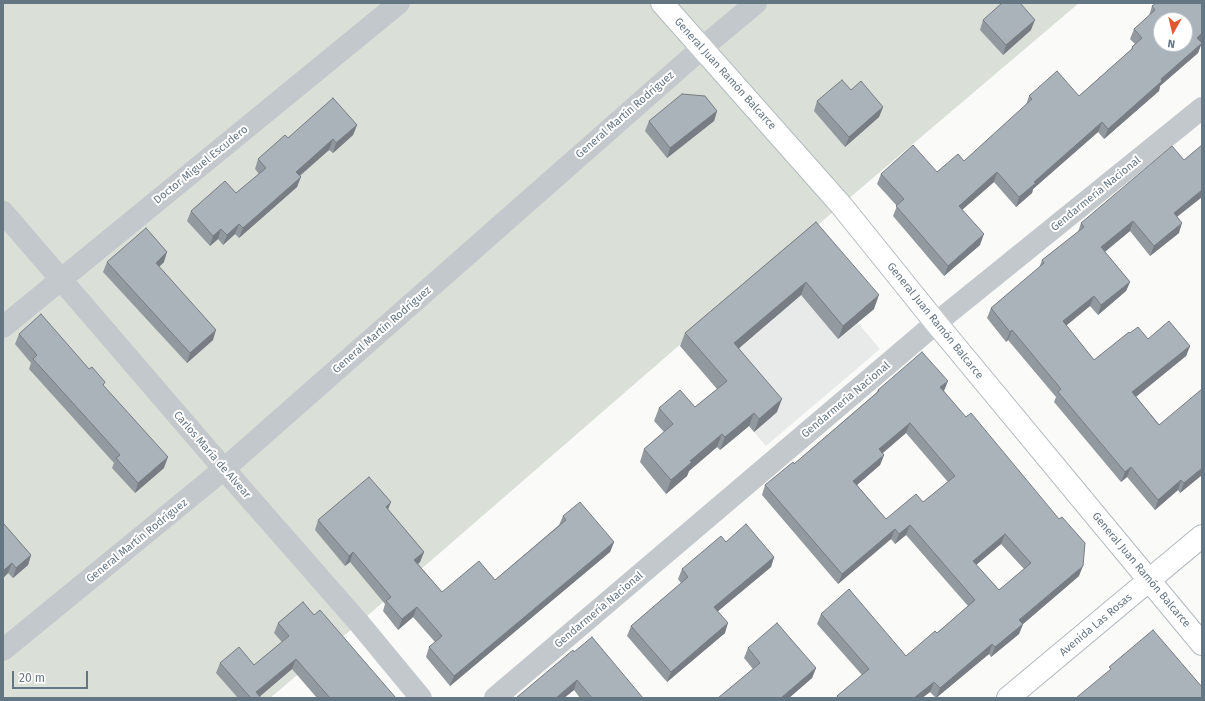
<!DOCTYPE html>
<meta charset="utf-8">
<style>
body{margin:0}
#map{position:relative;width:1205px;height:701px;overflow:hidden;background:#fafaf8;font-family:"Fira Sans",sans-serif}
canvas{display:block}
.frame{position:absolute;inset:0;border:4px solid #657683;pointer-events:none}
.north{position:absolute;left:1153px;top:12px;width:40px;height:40px;box-sizing:border-box;background:#fff;border:1px solid #c1c8cd;border-radius:50%;rotate:188deg;font-size:11px;font-weight:700;line-height:16px;text-align:center;color:#657683}
.north::after{content:'';display:block;margin:auto;width:14px;height:18px;background:#e4572e;clip-path:polygon(50% 0,100% 100%,50% 72%,0 100%)}
.scale{position:absolute;left:12px;top:671px;width:76px;height:18px;box-sizing:border-box;border:2px solid #657683;border-top:0;padding-left:5px;font-size:12px;line-height:14px;white-space:nowrap;color:#657683;-webkit-text-stroke:3px #fff;paint-order:stroke}
</style>
<div id="map">
<canvas width="1205" height="701"></canvas>
<div class="frame"></div>
<div class="north">N</div>
<div class="scale">20 m</div>
</div>
<script>
const g = document.querySelector('canvas').getContext('2d');
g.lineJoin = 'round';
function fill(path, color) { g.fillStyle = color; g.fill(path, 'evenodd'); }
const shape = rows => new Path2D(rows.map(r => 'M' + r).join(''));
function stroke(path, color, width, dash) { g.strokeStyle = color; g.lineWidth = width; g.lineCap = dash ? 'butt' : 'round'; g.setLineDash(dash || []); g.stroke(path); }
function drawText(font, color, halo, rows, align = 'center') {
  g.font = font + ' "Fira Sans",sans-serif'; g.lineWidth = 4; g.setLineDash([]); g.textBaseline = 'middle'; g.strokeStyle = halo; g.fillStyle = color; for (const [text, x, y, turn = 0] of rows) {
    g.save(); g.translate(x, y); g.rotate((+turn || 0) * Math.PI / 180); g.textAlign = isNaN(turn) ? turn : align; if (halo) g.strokeText(text, 0, 0); g.fillText(text, 0, 0); g.restore();
  }
}
const built = shape([
 [776,266,838,339,858,323,880,349,766,446,754,432,725,360,774,319]
]);
const green = shape([
 [3,3,1079,3,841,205,359,623,270,698,3,698]
]);
const street = shape([
 [3,212,224,469,359,623,421,698],
 [3,327,399,3],
 [3,650,224,469,702,48,756,3],
 [495,698,936,323,1202,108]
]);
const secondary = shape([
 [662,3,841,205,936,323,1202,644],
 [1008,698,1202,536]
]);
const wall = shape([
 [1152,6,1202,40,1201,42,1198,53,1160,86,1159,91,1104,139,1098,132,1033,189,1032,193,1016,207,994,182,962,210,980,245,944,276,893,216,897,206,877,184,881,174,937,172,964,161,1026,105,1029,96,1079,96,1131,50,1132,47,1135,44,1130,39,1134,29,1149,16],
 [983,20,1031,30,1003,55,980,30],
 [851,90,883,107,879,117,845,147,814,111,817,101],
 [717,111,714,121,667,158,645,131,649,121],
 [357,125,353,135,333,153,329,150,300,176,297,187,239,238,235,234,223,245,218,239,210,246,187,221,191,211,236,193,259,174,255,169,258,159,288,138],
 [1202,145,1202,197,1177,217,1179,233,1150,256,1130,231,1105,252,1130,282,1126,291,1098,315,1090,306,1066,326,1094,360,1130,333,1148,339,1190,346,1186,356,1136,397,1202,475,1180,493,1178,490,1155,510,1127,477,1121,482,1054,402,1056,397,1008,340,1006,342,987,318,991,308,1039,268,1042,260,1078,232,1081,223,1184,160],
 [816,222,874,309,838,339,801,295,739,348,777,412,754,432,749,426,720,450,717,447,689,471,687,476,666,494,640,462,644,449,664,432,654,421,659,408,695,407,717,389,680,346,685,333],
 [107,262,164,262,159,267,213,340,187,363,103,272],
 [19,334,104,386,164,468,135,493,112,468,114,463,29,369,31,363,15,344],
 [878,390,944,391,1079,576,1023,624,1019,634,991,657,989,654,936,698,930,692,922,698,836,698,837,696,862,675,817,624,821,614,906,656,937,633,968,606,906,535,895,544,891,539,838,584,762,495,765,485,794,464,876,393],
 [906,433,948,482,923,502,886,519,857,485,880,465,884,455,882,454],
 [1001,544,1024,569,999,590,976,565],
 [388,510,424,552,420,562,418,564,442,592,495,580,559,525,563,516,614,542,610,552,450,686,426,657,429,647,435,642,413,617,398,630,383,611,385,604,350,562,345,566,315,530,318,520],
 [3,524,31,555,28,565,13,578,8,573,3,578],
 [726,542,774,557,771,567,718,611,725,633,667,682,627,636,631,626,681,583,678,579,682,569],
 [314,615,396,698,317,698,292,669,260,696,261,698,238,698,216,673,220,663,254,665,282,642,274,633,278,623],
 [748,648,816,668,812,678,789,698,718,698,753,669,744,658],
 [574,652,643,698,580,698,574,690,564,698,516,698]
]);
const shadedWall = shape([
 [1035,20,1031,30,1003,55,1006,45],
 [1202,33,1202,40,1193,48,1197,38],
 [1202,43,1198,53,1160,86,1159,91,1104,139,1108,129,1161,79],
 [883,107,879,117,845,147,849,137],
 [717,111,714,121,667,158,670,148],
 [1102,122,1098,132,1033,189,1032,193,1016,207,1019,197,1034,182],
 [357,125,353,135,333,153,336,143],
 [333,139,329,150,292,182,296,172],
 [997,172,994,182,955,216,959,206],
 [301,177,297,187,239,238,243,228],
 [1202,190,1202,197,1170,222,1174,213],
 [1133,221,1130,231,1098,257,1101,247],
 [1182,223,1179,233,1150,256,1154,246],
 [239,224,235,234,223,245,227,235],
 [221,229,218,239,210,246,213,236],
 [984,234,980,245,944,276,948,266],
 [167,252,164,262,152,273,156,263],
 [806,282,801,295,730,356,734,343],
 [1130,282,1126,291,1098,315,1101,305],
 [879,295,874,309,838,339,843,326],
 [1094,296,1090,306,1059,331,1063,321],
 [216,330,213,340,187,363,190,353],
 [1012,330,1008,340,1006,342,1010,332],
 [1190,346,1186,356,1129,402,1132,392],
 [948,381,944,391,937,397,940,387],
 [782,399,777,412,754,432,759,419],
 [754,413,749,426,720,450,725,437],
 [910,423,906,433,875,459,879,449],
 [722,434,717,447,689,471,687,476,666,494,671,480,690,461],
 [884,455,880,465,850,491,853,481],
 [168,457,164,468,135,493,138,483],
 [1131,467,1127,477,1121,482,1125,472],
 [1202,468,1202,475,1180,493,1184,483],
 [1181,480,1178,490,1155,510,1158,500],
 [391,502,387,512,386,507],
 [910,525,906,535,895,544,899,534],
 [895,529,891,539,838,584,842,574],
 [1005,534,1001,544,969,571,973,561],
 [614,542,610,552,450,686,454,676],
 [353,552,350,562,345,566,349,556],
 [424,552,420,562,411,570,414,560],
 [31,555,28,565,13,578,16,568],
 [774,557,771,567,711,617,714,607],
 [12,563,8,573,3,578,3,572,4,570],
 [1083,566,1079,576,1023,624,1019,634,991,657,995,647,1019,620],
 [417,607,413,617,398,630,402,619],
 [728,623,725,633,667,682,671,672],
 [992,644,989,654,936,698,940,688],
 [296,659,292,669,258,698,256,692],
 [816,668,812,678,789,698,781,698],
 [577,680,574,690,564,698,556,698],
 [934,682,930,692,922,698,914,698]
]);
const building = shape([
 [1002,3,1020,3,1035,20,1006,45,983,20,1002,3],
 [1156,3,1202,3,1202,33,1197,38,1202,43,1161,79,1162,81,1108,129,1102,122,1034,182,1036,183,1019,197,997,172,959,206,984,234,948,266,896,206,904,199,881,174,913,145,937,172,958,154,964,161,1032,99,1029,96,1057,71,1079,96,1133,48,1132,47,1142,38,1134,29,1155,10,1152,6,1156,3],
 [1161,20,1185,20,1185,44,1161,44,1161,20],
 [842,80,851,90,861,81,883,107,849,137,817,101,842,80],
 [682,94,705,96,717,111,670,148,649,121,682,94],
 [333,98,357,125,336,143,333,139,296,172,301,177,243,228,239,224,227,235,221,229,213,236,191,211,225,181,236,193,266,168,258,159,285,135,288,138,333,98],
 [1202,145,1202,190,1174,213,1182,223,1154,246,1133,221,1101,247,1130,282,1101,305,1094,296,1063,321,1094,360,1129,332,1130,333,1138,327,1148,339,1169,321,1190,346,1132,392,1159,425,1202,389,1202,468,1184,483,1181,480,1158,500,1131,467,1125,472,1058,392,1061,389,1012,330,1010,332,991,308,1044,263,1042,260,1084,227,1081,223,1172,146,1184,160,1202,145],
 [816,222,879,295,843,326,806,282,734,343,782,399,759,419,754,413,725,437,722,434,690,461,692,462,671,480,644,449,673,424,659,408,680,390,695,407,727,381,685,333,816,222],
 [146,228,167,252,156,263,216,330,190,353,107,262,146,228],
 [41,314,89,369,92,367,105,382,103,385,168,457,138,483,116,458,120,455,33,359,37,355,19,334,41,314],
 [922,352,948,381,940,387,966,417,971,413,1059,519,1062,517,1085,543,1083,566,1019,620,1023,624,995,647,992,644,940,688,934,682,914,698,839,698,837,696,869,669,821,614,849,589,906,656,935,631,937,633,975,600,910,525,899,534,895,529,842,574,765,485,793,462,794,464,879,391,878,390,922,352],
 [910,423,955,476,923,502,916,494,886,519,853,481,884,455,879,449,910,423],
 [1005,534,1031,563,999,590,973,561,1005,534],
 [369,477,391,502,386,507,424,552,414,560,442,592,479,561,495,580,566,520,563,516,580,502,614,542,454,676,429,647,442,636,417,607,402,619,386,601,391,597,353,552,349,556,318,520,369,477],
 [3,524,4,524,31,555,16,568,12,563,4,570,3,569,3,524],
 [746,524,774,557,714,607,728,623,671,672,631,626,688,577,682,569,721,536,726,542,746,524],
 [303,602,314,615,320,610,396,698,330,698,296,659,256,692,261,698,249,698,250,697,220,663,239,647,254,665,289,636,278,623,303,602],
 [777,623,816,668,781,698,718,698,760,663,748,648,777,623],
 [1153,630,1202,687,1202,698,1076,698,1111,669,1109,667,1153,630],
 [592,637,643,698,592,698,577,680,556,698,516,698,573,650,574,652,592,637]
]);
const streetNames = [
 ["General Juan Ramón Balcarce",725,74,48],
 ["General Martín Rodríguez",625,115,-41],
 ["Doctor Miguel Escudero",201,165,-39],
 ["Gendarmería Nacional",1096,194,-39],
 ["General Juan Ramón Balcarce",935,321,51],
 ["General Martín Rodríguez",382,330,-41],
 ["Gendarmería Nacional",846,400,-40],
 ["Carlos María de Alvear",212,455,49],
 ["General Martín Rodríguez",137,541,-39],
 ["General Juan Ramón Balcarce",1141,570,50],
 ["Gendarmería Nacional",599,610,-40],
 ["Avenida Las Rosas",1096,625,-40]
];
fill(built, '#e8e9e9');
fill(green, '#dadfd7');
stroke(secondary, '#b3babf', 24);
stroke(street, '#c3c8cc', 22);
stroke(secondary, '#fff', 22);
fill(wall, '#929a9f');
fill(shadedWall, '#777d82');
fill(building, '#aab3b9');
stroke(building, '#777d82', 1);
drawText('11px', '#657683', '#fff', streetNames);
</script>
